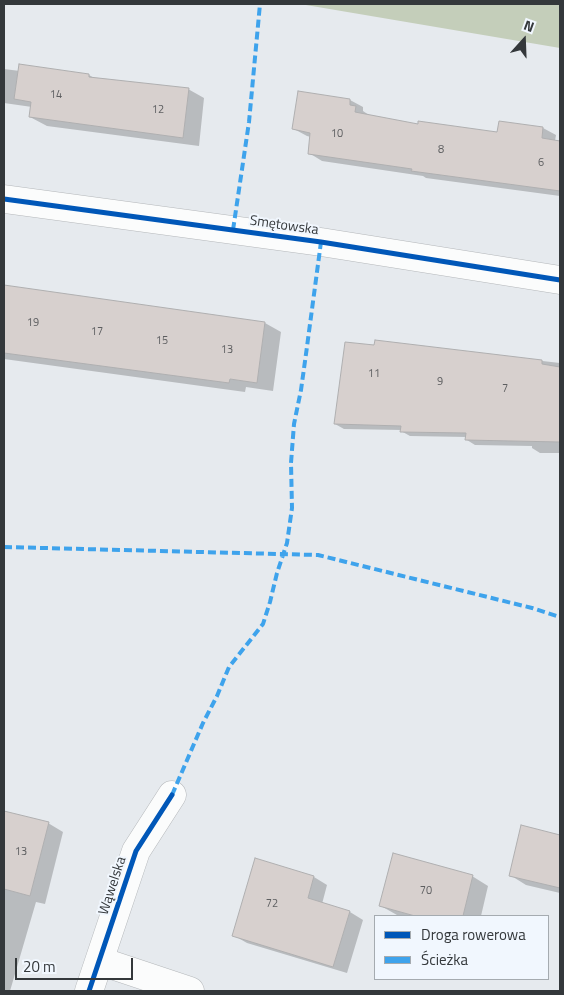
<!DOCTYPE html>
<meta charset="utf-8">
<style>
body{margin:0}
#map{position:relative;width:564px;height:995px;overflow:hidden;background:#e6eaee;font-family:"Titillium Web",sans-serif}
canvas{display:block}
.frame{position:absolute;inset:0;border:5px solid #34383b;pointer-events:none}
.legend{position:absolute;left:374px;top:915px;width:175px;height:65px;box-sizing:border-box;background:#f1f7fe;border:1px solid #a5abb0;margin:0;padding:6px 9px;list-style:none;font-size:15px;color:#34383b}
.legend li{display:flex;align-items:center;gap:10px;height:25px}
.legend b{width:25px;border:1px solid #a5abb0}
.north{position:absolute;left:499px;top:15px;width:50px;height:50px;-webkit-text-stroke:4px #f1f7fe;paint-order:stroke;rotate:20deg;font-size:14px;font-weight:700;line-height:20px;text-align:center;color:#34383b}
.north::after{content:'';display:block;margin:auto;width:18px;height:22px;background:#34383b;clip-path:polygon(50% 0,100% 100%,50% 72%,0 100%)}
.scale{position:absolute;left:15px;top:958px;width:118px;height:22px;box-sizing:border-box;border:2px solid #34383b;border-top:0;padding-left:6px;font-size:15px;line-height:18px;white-space:nowrap;color:#34383b;-webkit-text-stroke:4px #f1f7fe;paint-order:stroke}
</style>
<div id="map">
<canvas width="564" height="995"></canvas>
<div class="frame"></div>
<ul class="legend">
<li><b style="height:6px;background:#0057b8"></b>Droga rowerowa</li>
<li><b style="height:6px;background:#3ea3ec"></b>Ścieżka</li>
</ul>
<div class="north">N</div>
<div class="scale">20 m</div>
</div>
<script>
const g = document.querySelector('canvas').getContext('2d');
g.lineJoin = 'round';
function fill(path, color) { g.fillStyle = color; g.fill(path, 'evenodd'); }
const shape = rows => new Path2D(rows.map(r => 'M' + r).join(''));
function stroke(path, color, width, dash) { g.strokeStyle = color; g.lineWidth = width; g.lineCap = dash ? 'butt' : 'round'; g.setLineDash(dash || []); g.stroke(path); }
function drawText(font, color, halo, rows, align = 'center') {
  g.font = font + ' "Titillium Web",sans-serif'; g.lineWidth = 4; g.setLineDash([]); g.textBaseline = 'middle'; g.strokeStyle = halo; g.fillStyle = color; for (const [text, x, y, turn = 0] of rows) {
    g.save(); g.translate(x, y); g.rotate((+turn || 0) * Math.PI / 180); g.textAlign = isNaN(turn) ? turn : align; if (halo) g.strokeText(text, 0, 0); g.fillText(text, 0, 0); g.restore();
  }
}
const forest = shape([
 [300,4,560,4,560,48]
]);
const shadow = shape([
 [4,69,20,71,89,75,94,78,188,89,204,98,199,146,47,126,30,117,32,107,4,103],
 [350,100,363,107,363,111,369,115,419,125,499,133,543,128,556,135,555,141,560,142,560,196,426,178,423,176,322,161,309,153,311,137,307,136,294,129],
 [4,287,265,323,281,332,273,391,246,387,245,392,4,359],
 [376,342,560,363,560,453,540,453,532,448,532,446,475,445,467,440,467,437,410,436,401,431,402,430,344,429,335,424,375,346],
 [4,812,48,823,63,832,45,904,36,902,10,991,4,991],
 [522,826,560,836,560,893,526,885,510,875],
 [472,876,488,886,481,916,401,916,397,915,381,906],
 [314,877,327,885,322,904,350,912,363,920,347,973,247,943,233,935]
]);
const building = shape([
 [19,64,89,74,89,77,189,88,183,138,29,117,31,102,14,99,19,64],
 [298,91,350,99,350,105,356,106,355,112,418,124,418,121,497,132,499,121,543,127,542,138,560,141,560,191,411,171,412,169,308,154,310,133,292,129,298,91],
 [4,285,265,322,257,383,230,379,229,383,4,353,4,285],
 [375,340,542,360,542,364,560,367,560,442,465,440,466,433,400,432,401,426,334,424,345,342,374,345,375,340],
 [4,811,49,822,30,896,4,889,4,811],
 [521,825,560,835,560,888,509,876,521,825],
 [393,853,473,875,463,916,415,916,379,906,393,853],
 [255,858,314,876,308,898,350,911,333,967,232,936,255,858]
]);
const street = shape([
 [4,199,321,242,560,280],
 [100,961,190,991],
 [89,991,136,851,172,795]
]);
const quiet = shape([
 [233,230,249,122,260,4],
 [4,547,318,555,532,608,560,617],
 [172,795,203,723,217,696,229,667,263,624,270,602,277,573,287,543,292,508,291,463,294,424,301,390,306,354,321,242]
]);
const cycleway = shape([
 [4,199,321,242,560,280],
 [89,991,136,851,172,795]
]);
const numberNames = [
 ["14",56,95],
 ["12",158,110],
 ["10",337,134],
 ["8",441,150],
 ["6",541,163],
 ["19",33,323],
 ["17",97,332],
 ["15",162,341],
 ["13",227,350],
 ["11",374,374],
 ["9",440,382],
 ["7",505,389],
 ["13",21,852],
 ["70",426,891],
 ["72",272,904]
];
const streetNames = [
 ["Smętowska",284,226,8],
 ["Wąwelska",113,886,-72]
];
fill(forest, '#c4ceba');
fill(shadow, '#0003');
fill(building, '#d7d0ce');
stroke(building, '#afafb0', 1);
stroke(street, '#b4b7ba', 29);
stroke(street, '#fbfcfc', 28);
stroke(quiet, '#3ea3ec', 4, [8, 4]);
stroke(cycleway, '#0057b8', 5);
drawText('11px', '#5d5e60', null, numberNames);
drawText('14px', '#34383b', '#f1f7fe', streetNames);
</script>
